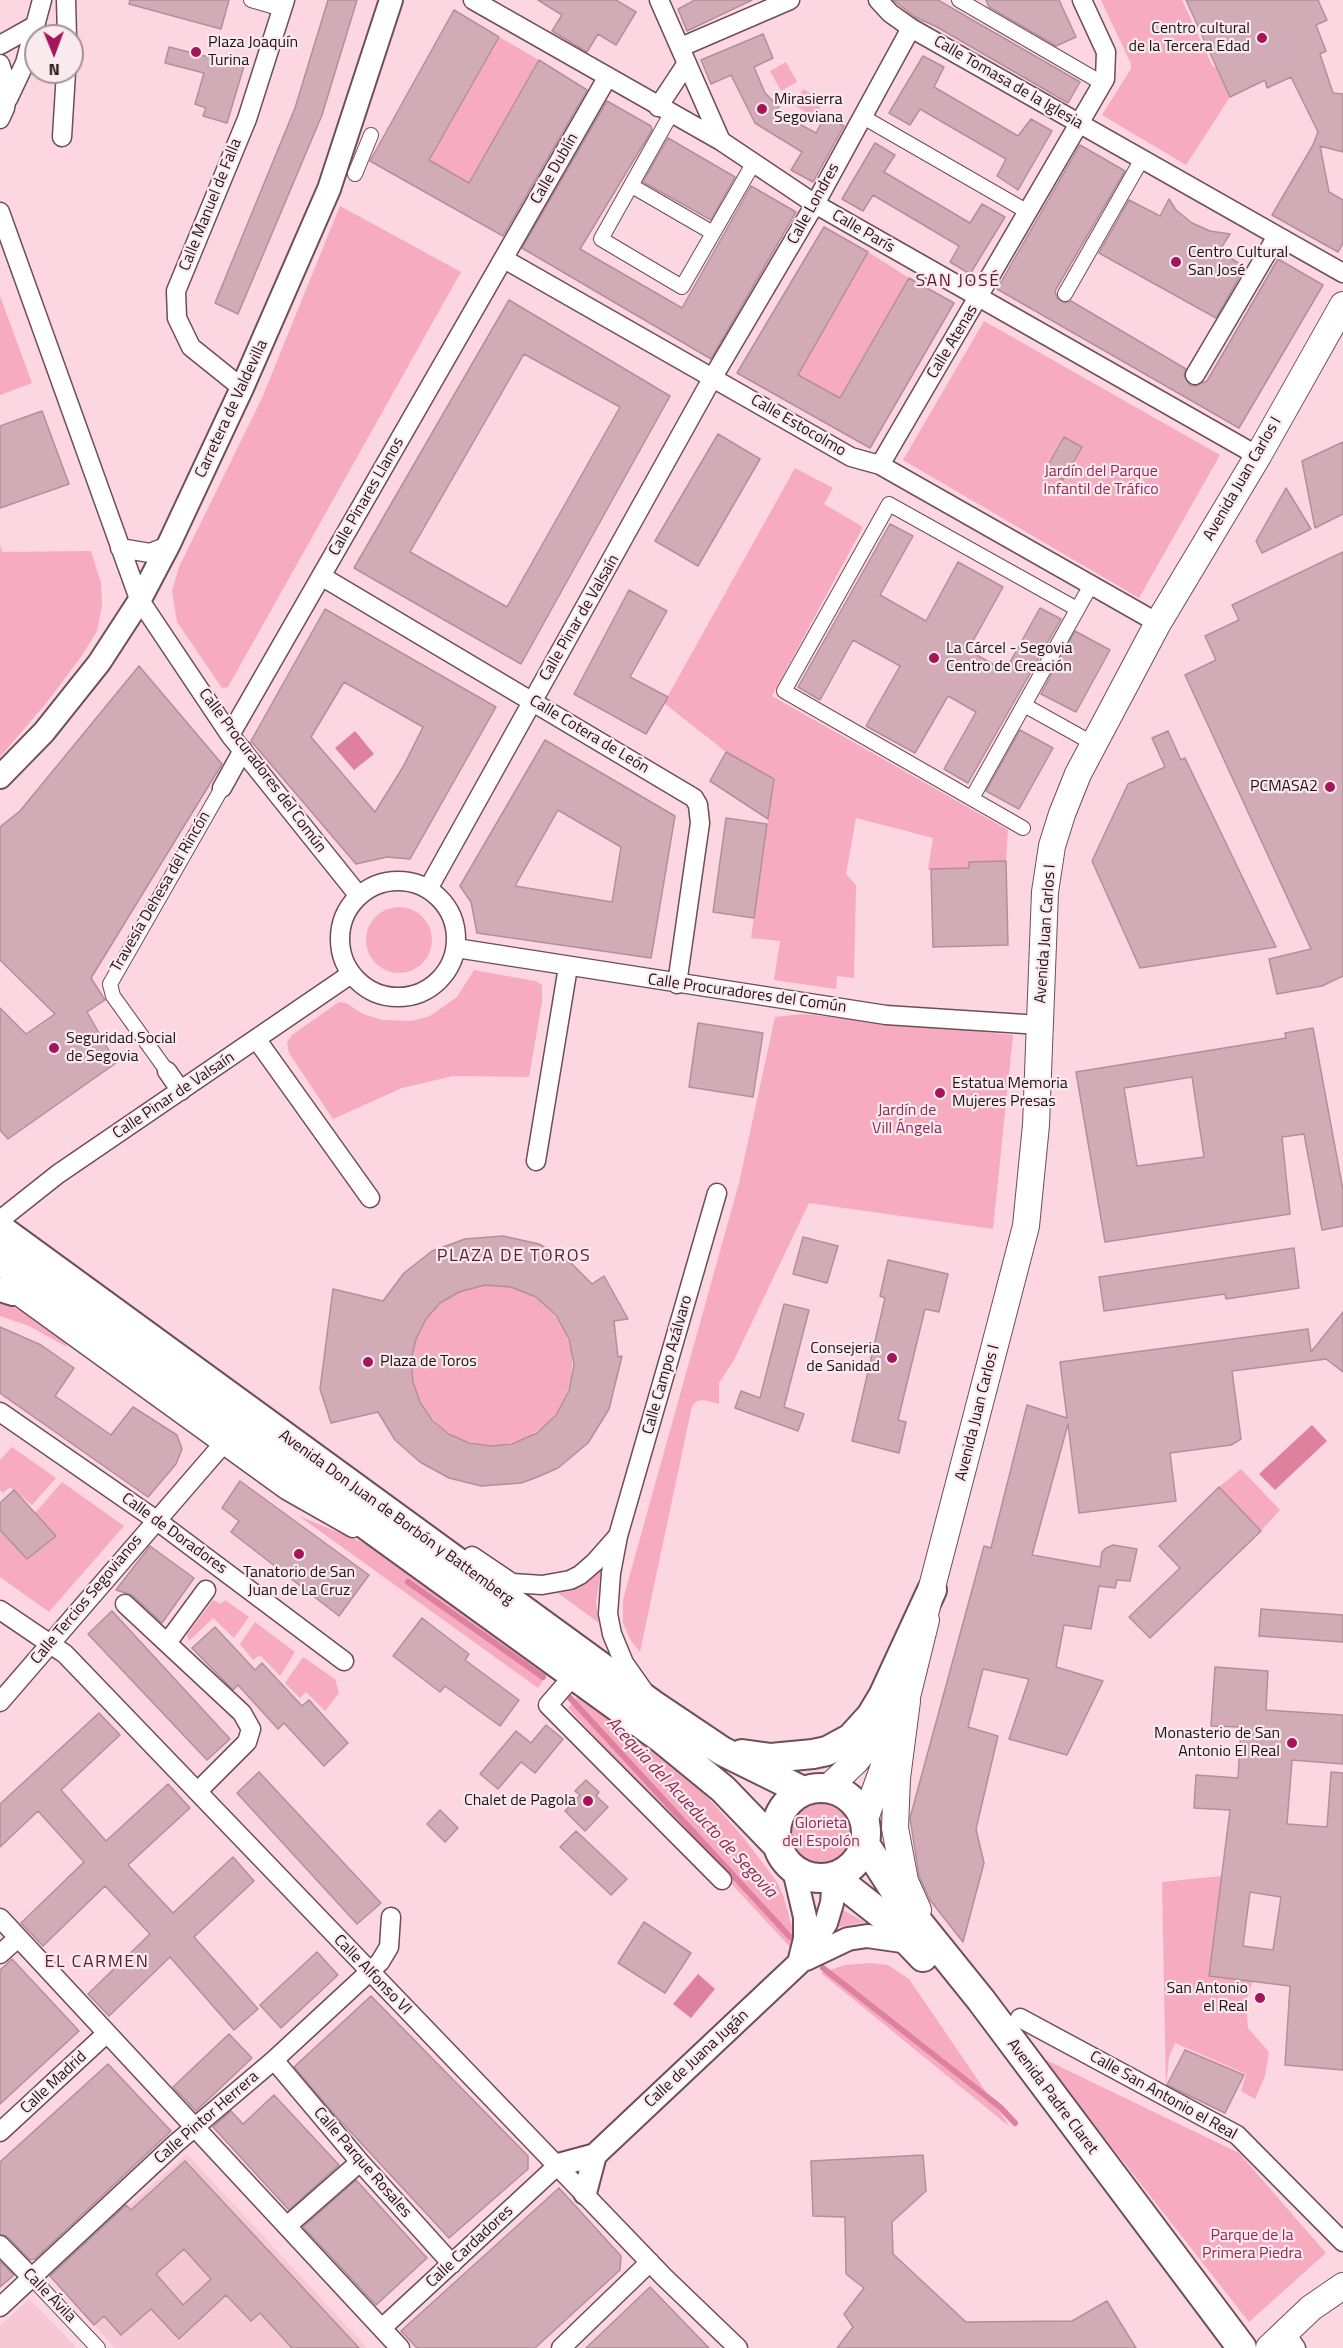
<!DOCTYPE html>
<meta charset="utf-8">
<style>
body{margin:0}
#map{position:relative;width:1343px;height:2348px;overflow:hidden;background:#fcd6e0;font-family:"Titillium Web",sans-serif}
canvas{display:block}
.north{position:absolute;left:24px;top:24px;width:60px;height:60px;box-sizing:border-box;background:#faeaee;border:2px solid #a39498;border-radius:50%;rotate:179deg;font-size:16px;font-weight:700;line-height:24px;text-align:center;color:#201317}
.north::after{content:'';display:block;margin:auto;width:21px;height:27px;background:#a41559;clip-path:polygon(50% 0,100% 100%,50% 72%,0 100%)}
</style>
<div id="map">
<canvas width="1343" height="2348"></canvas>
<div class="north">N</div>
</div>
<script>
const g = document.querySelector('canvas').getContext('2d');
g.lineJoin = 'round';
function fill(path, color) { g.fillStyle = color; g.fill(path, 'evenodd'); }
const shape = rows => new Path2D(rows.map(r => 'M' + r).join(''));
function stroke(path, color, width, dash) { g.strokeStyle = color; g.lineWidth = width; g.lineCap = dash ? 'butt' : 'round'; g.setLineDash(dash || []); g.stroke(path); }
function drawText(font, color, halo, rows, align = 'center') {
  g.font = font + ' "Titillium Web",sans-serif'; g.lineWidth = 4.5; g.setLineDash([]); g.textBaseline = 'middle'; g.strokeStyle = halo; g.fillStyle = color; for (const [text, x, y, turn = 0] of rows) {
    g.save(); g.translate(x, y); g.rotate((+turn || 0) * Math.PI / 180); g.textAlign = isNaN(turn) ? turn : align; if (halo) g.strokeText(text, 0, 0); g.fillText(text, 0, 0); g.restore();
  }
}
const built = shape([
 [187,2154,367,2348,115,2348,50,2276],
 [29,2299,77,2348,0,2348,0,2326]
]);
const green = shape([
 [1101,0,1182,0,1213,67,1216,67,1230,97,1186,165,1102,115,1131,69,1131,64],
 [499,37,539,60,469,183,429,160],
 [786,62,797,82,781,91,770,71],
 [803,89,824,101,814,117,794,105],
 [340,206,461,272,228,687,222,688,177,622,172,591,179,567,262,398],
 [868,252,909,278,840,398,798,375],
 [0,296,32,383,0,395],
 [984,321,1220,455,1139,598,903,460],
 [795,468,833,488,824,504,863,527,772,696,1008,830,1006,861,969,862,969,868,928,870,933,838,856,818,846,874,856,885,854,978,837,976,836,989,774,980,780,941,751,938,774,779,726,752,664,703],
 [0,545,2,552,91,551,101,583,102,606,97,631,83,654,48,701,0,757],
 '366 940a33 33 0 1 1 66 0a33 33 0 1 1-66 0Z',
 [474,970,535,981,542,985,542,1002,529,1077,453,1076,402,1088,333,1119,289,1053,287,1042,292,1035,339,1002,346,1003,363,1014,382,1020,411,1021,430,1016,457,997],
 [803,1014,1013,1035,993,1229,809,1203,734,1360,719,1383,719,1404,704,1400,697,1401,692,1406,640,1652,631,1641,623,1623,623,1600,632,1567,739,1183,775,1017],
 '412 1365a80 80 0 1 1 160 0a80 80 0 1 1-160 0Z',
 [0,1301,37,1318,63,1335,67,1347,29,1326,0,1316],
 [12,1447,56,1478,32,1505,10,1487,3,1493,0,1490,0,1460],
 [1241,1469,1280,1510,1261,1531,1219,1487],
 [62,1482,124,1526,49,1612,0,1577,0,1530,27,1559,55,1537,35,1513],
 [299,1516,376,1548,551,1669,538,1688],
 [602,1566,596,1602,599,1623,558,1593,575,1587],
 [213,1600,221,1604,225,1600,249,1617,234,1638,213,1618,189,1641,187,1635],
 [255,1622,295,1652,280,1676,260,1655,253,1660,240,1644],
 [303,1657,335,1679,339,1693,325,1711,306,1692,300,1698,285,1683],
 [582,1692,694,1782,743,1837,777,1882,783,1895,792,1927,791,1948,568,1708],
 '790 1834a31 31 0 1 1 62 0a31 31 0 1 1-62 0Z',
 [1222,1876,1209,1975,1253,1981,1246,2001,1248,2028,1269,2052,1265,2076,1255,2099,1241,2091,1246,2074,1175,2043,1169,2057,1166,2089,1162,1882],
 [839,1908,865,1922,834,1928],
 [870,1963,888,1965,909,1979,1010,2127,821,1973,845,1965],
 [1042,2058,1239,2153,1326,2253,1249,2322]
]);
const water = shape([
 [355,731,374,754,354,770,335,748],
 [1312,1425,1327,1441,1275,1490,1259,1474],
 [698,1974,715,1989,691,2018,673,2004]
]);
const stream = shape([
 [408,1582,543,1677],
 [570,1698,790,1937],
 [823,1968,1000,2107,1015,2123]
]);
const building = shape([
 [130,0,229,0,221,29,129,4,130,0],
 [328,0,357,0,322,115,238,314,215,303,295,108,328,0],
 [538,0,616,0,636,12,616,45,598,34,587,52,552,31,562,15,538,0],
 [695,0,752,0,687,31,678,9,695,0],
 [893,0,938,0,1080,82,1068,103,937,27,915,17,893,0],
 [986,0,1059,0,1076,37,1056,46,989,7,986,0],
 [1186,0,1318,0,1327,20,1316,25,1326,51,1320,54,1333,93,1343,94,1343,152,1320,146,1329,192,1343,200,1343,243,1338,252,1272,215,1313,145,1318,132,1291,77,1267,88,1265,80,1230,97,1186,0],
 [454,10,499,37,429,160,469,183,539,60,587,90,503,236,370,161,454,10],
 [763,34,773,58,754,67,765,93,779,107,775,111,816,133,825,116,844,126,813,182,791,170,802,152,755,123,731,75,711,84,701,60,763,34],
 [169,47,244,66,227,123,203,116,206,108,195,104,204,73,165,63,169,47],
 [923,56,944,67,934,87,1018,136,1031,119,1052,131,1018,190,997,176,1006,159,920,109,910,125,889,113,923,56],
 [607,101,651,126,652,130,580,249,682,308,751,186,796,212,711,359,522,248,607,101],
 [668,138,735,177,711,220,643,182,668,138],
 [875,143,895,155,884,172,970,223,982,204,1005,217,970,274,950,262,959,246,873,195,863,211,842,199,875,143],
 [1080,145,1125,171,1055,291,1057,298,1064,303,1071,301,1186,369,1184,375,1190,385,1195,386,1207,381,1278,259,1323,285,1239,428,997,289,1080,145],
 [1169,199,1176,210,1192,223,1210,231,1230,234,1219,251,1245,267,1216,318,1099,253,1129,200,1160,216,1169,199],
 [824,227,868,252,798,375,840,398,909,278,954,303,870,448,737,373,824,227],
 [509,300,670,396,521,664,354,568,509,300],
 [524,354,620,407,507,607,410,552,524,354],
 [42,411,69,484,0,508,0,426,42,411],
 [718,434,760,459,698,566,655,541,718,434],
 [1064,437,1082,447,1063,480,1045,471,1064,437],
 [1343,442,1343,514,1315,528,1302,461,1343,442],
 [1286,488,1311,529,1262,553,1256,541,1286,488],
 [890,524,913,536,880,595,926,621,958,562,1003,587,968,650,1005,671,1040,608,1061,619,968,783,944,769,976,712,948,696,915,753,866,726,900,666,853,640,820,700,798,687,890,524],
 [1343,552,1343,976,1322,986,1277,994,1269,959,1311,949,1185,675,1216,660,1205,636,1239,620,1232,605,1343,552],
 [629,590,667,611,630,677,668,697,646,734,574,694,629,590],
 [325,609,496,707,410,859,387,857,356,864,251,741,325,609],
 [344,682,423,727,403,767,375,812,311,737,344,682],
 [1075,631,1110,650,1076,712,1041,694,1075,631],
 [139,666,222,764,91,978,105,1000,87,1012,116,1063,8,1139,0,1130,0,1008,26,1034,55,1014,0,960,0,827,20,811,139,666],
 [1020,730,1053,748,1019,809,986,791,1020,730],
 [1168,731,1181,760,1185,758,1276,947,1140,968,1092,861,1128,784,1165,767,1152,738,1168,731],
 [545,740,675,816,651,958,477,933,471,902,460,886,545,740],
 [558,810,621,847,612,902,515,886,558,810],
 [726,752,774,779,768,819,710,781,726,752],
 [726,818,767,824,754,918,713,912,726,818],
 [1006,861,1008,945,933,947,931,869,969,868,969,862,1006,861],
 [698,1023,763,1033,753,1097,689,1087,698,1023],
 [1313,1028,1343,1190,1343,1226,1322,1230,1304,1134,1282,1137,1290,1214,1105,1242,1076,1072,1286,1038,1285,1033,1313,1028],
 [1192,1077,1204,1157,1137,1166,1124,1088,1192,1077],
 [503,1236,539,1244,571,1263,592,1284,604,1276,628,1319,614,1321,618,1357,622,1356,609,1409,588,1443,558,1468,535,1478,521,1483,481,1486,449,1478,420,1462,395,1440,378,1412,331,1423,320,1389,333,1289,383,1301,404,1273,432,1251,465,1239,503,1236],
 [485,1285,511,1287,536,1297,556,1315,569,1339,574,1365,569,1391,556,1415,537,1433,512,1444,491,1446,469,1443,449,1434,432,1420,420,1402,413,1382,411,1360,416,1339,426,1319,440,1303,459,1292,485,1285],
 [803,1237,838,1246,827,1283,793,1274,803,1237],
 [1294,1248,1299,1288,1226,1299,1225,1294,1104,1311,1099,1277,1294,1248],
 [888,1260,948,1274,939,1312,925,1309,898,1420,906,1422,899,1453,852,1441,885,1298,880,1296,888,1260],
 [784,1304,809,1310,784,1407,804,1414,798,1431,735,1408,741,1391,760,1398,784,1304],
 [1343,1312,1343,1372,1326,1359,1232,1371,1241,1439,1231,1445,1170,1453,1176,1501,1079,1513,1068,1424,1032,1555,1100,1567,1102,1552,1106,1548,1113,1545,1137,1549,1130,1581,1117,1580,1115,1588,1099,1586,1091,1629,1064,1625,1056,1667,1103,1681,1067,1755,1009,1739,1029,1679,983,1669,968,1727,998,1736,976,1829,984,1863,963,1942,930,1900,919,1876,910,1818,984,1546,991,1548,1027,1405,1067,1418,1060,1362,1308,1329,1311,1352,1343,1312],
 [0,1327,41,1345,74,1368,55,1396,111,1435,133,1407,177,1435,182,1449,176,1464,148,1497,0,1393,0,1327],
 [240,1481,369,1575,339,1616,231,1532,239,1521,222,1508,240,1481],
 [1219,1487,1261,1531,1150,1638,1129,1617,1180,1568,1159,1546,1219,1487],
 [14,1490,56,1536,27,1559,0,1530,0,1503,14,1490],
 [150,1546,194,1578,162,1623,132,1595,116,1590,150,1546],
 [1261,1609,1343,1615,1343,1642,1259,1636,1261,1609],
 [112,1611,230,1739,207,1760,88,1634,112,1611],
 [422,1618,469,1654,465,1660,519,1700,500,1726,445,1686,440,1692,393,1656,422,1618],
 [215,1627,255,1670,262,1663,302,1706,309,1700,348,1743,324,1766,284,1723,278,1729,238,1685,233,1690,192,1648,215,1627],
 [1215,1667,1268,1671,1266,1710,1343,1715,1343,1764,1292,1760,1287,1824,1327,1827,1331,1772,1343,1773,1343,2070,1285,2065,1290,1986,1209,1976,1230,1810,1194,1808,1196,1775,1238,1778,1241,1727,1211,1726,1215,1667],
 [1250,1892,1281,1897,1273,1950,1243,1946,1250,1892],
 [99,1713,120,1735,61,1790,106,1841,168,1784,190,1808,128,1865,173,1913,233,1857,254,1881,194,1937,258,2009,234,2030,170,1957,109,2016,88,1994,150,1934,105,1886,43,1946,21,1923,84,1862,38,1811,0,1847,0,1804,99,1713],
 [546,1725,563,1739,535,1773,521,1762,498,1789,480,1774,516,1731,531,1743,546,1725],
 [259,1772,381,1903,357,1924,237,1793,259,1772],
 [586,1780,599,1792,596,1796,608,1807,585,1831,565,1811,580,1795,575,1791,586,1780],
 [440,1810,458,1828,445,1842,427,1824,440,1810],
 [576,1831,627,1879,611,1895,560,1847,576,1831],
 [644,1922,691,1953,665,1993,618,1963,644,1922],
 [317,1952,338,1975,281,2028,260,2005,317,1952],
 [12,1959,79,2031,0,2104,0,1970,12,1959],
 [371,1996,528,2156,528,2169,449,2238,335,2115,294,2067,371,1996],
 [229,2034,252,2058,196,2111,173,2087,229,2034],
 [1185,2050,1244,2075,1225,2113,1167,2085,1185,2050],
 [108,2064,171,2131,35,2259,30,2260,8,2237,0,2234,0,2162,108,2064],
 [274,2095,339,2165,289,2210,213,2127,231,2111,243,2124,274,2095],
 [923,2155,926,2191,892,2222,893,2254,966,2322,1072,2321,1107,2301,1136,2348,837,2348,853,2327,844,2314,864,2288,846,2274,845,2217,813,2216,811,2161,923,2155],
 [185,2161,359,2348,292,2348,260,2313,251,2321,226,2295,179,2339,151,2309,121,2335,104,2316,94,2325,50,2276,126,2205,131,2210,185,2161],
 [184,2249,211,2279,183,2305,156,2274,184,2249],
 [356,2180,427,2258,376,2305,303,2227,356,2180],
 [559,2188,621,2256,620,2270,535,2348,417,2348,401,2331,559,2188],
 [0,2261,14,2275,0,2287,0,2261],
 [650,2287,709,2348,586,2348,650,2287]
]);
const pedestrian = shape([
 [251,0,282,9],
 [959,0,1102,83],
 [671,114,601,239,682,287,753,164],
 [863,117,1028,212],
 [355,174,371,135],
 [632,186,713,233],
 [1065,294,1142,159],
 [1024,705,1094,744],
 [972,798,1091,585],
 [1023,828,784,691,889,504,1077,609],
 [167,1071,113,996,110,984,222,788],
 [31,2277,98,2348]
]);
const minor = shape([
 [66,0,67,36],
 [473,0,721,141,815,204,1258,456],
 [659,0,721,141],
 [878,0,890,13,911,28,1343,273],
 [0,45,34,26],
 [681,47,790,0],
 [0,64,8,90,5,108,0,119],
 [8,99,25,63,42,0],
 [658,107,687,63],
 [62,137,66,72],
 [0,212,139,599,230,735,359,896],
 [504,259,851,457,880,465,1158,623],
 [1195,375,1277,236],
 [242,388,191,347,177,318,176,291,247,119,285,0],
 [880,465,1105,79,1106,52,1082,0],
 [120,548,150,553,168,546],
 [321,576,694,798,698,805,700,823,677,984],
 [230,735,607,78],
 [222,788,243,750],
 '340 939a58 58 0 1 1 116 0a58 58 0 1 1-116 0Z',
 [428,889,713,377,815,204,911,28],
 [456,948,886,1015,1040,1025],
 [257,1040,370,1198],
 [167,1071,181,1091],
 [536,1161,568,967],
 [0,1220,58,1174,351,974],
 [4,1286,286,1490,353,1528],
 [0,1412,156,1520,344,1661],
 [472,1556,512,1583,542,1585,570,1580,580,1575,595,1562,617,1537],
 [125,1604,242,1713,251,1729,247,1742,198,1791],
 [0,1610,65,1654,664,2277,738,2348],
 [167,1643,206,1590],
 [567,1683,548,1705,722,1880],
 [643,1690,624,1663,612,1634,608,1614,611,1573,618,1536,717,1193],
 [0,1702,223,1444],
 [0,1918,400,2348],
 [0,1954,18,1938],
 [1020,2018,1237,2135,1343,2242],
 [274,2060,360,2162,452,2264],
 [0,2132,107,2033],
 [287,2226,360,2162],
 [0,2245,31,2277],
 [0,2307,175,2144,274,2060,380,1962,389,1947,391,1917],
 [382,2328,558,2165],
 [1284,2331,1296,2348],
 [561,2348,650,2262]
]);
const tertiary = shape([
 [0,777,44,732,99,663,138,603,168,546,242,388,329,189,391,0],
 [0,1290,13,1294],
 [794,1870,805,1917,805,1939,800,1959],
 [806,1959,848,1939,867,1936,902,1941,914,1946],
 [558,2165,595,2155,799,1963,826,1923,832,1903,834,1877],
 [585,2193,595,2155]
]);
const secondary = shape([
 [926,1610,1026,1226,1036,1125,1045,892,1052,846,1062,814,1078,774,1158,623,1258,456,1343,305],
 [907,1701,897,1778,895,1828,905,1881,918,1910],
 [904,1709,926,1620],
 [828,1788,856,1761,874,1738,894,1704,900,1687],
 [865,1819,890,1749],
 [1269,2348,1311,2308,1343,2286]
]);
const primary = shape([
 [0,1229,652,1704,722,1751,803,1791],
 [0,1260,662,1739,723,1789,777,1845],
 [742,1754,771,1758,813,1754,827,1751,851,1738,871,1716,883,1696,932,1590],
 '776 1833a45 45 0 1 1 90 0a45 45 0 1 1-90 0Z',
 [865,1844,902,1902,981,2000,1242,2348],
 [834,1877,886,1918,923,1957]
]);
const markers = [
 [1262,38,6,"#a41559"],
 [196,52,6,"#a41559"],
 [762,109,6,"#a41559"],
 [1176,262,6,"#a41559"],
 [934,658,6,"#a41559"],
 [1330,787,6,"#a41559"],
 [54,1048,6,"#a41559"],
 [940,1093,6,"#a41559"],
 [892,1358,6,"#a41559"],
 [368,1362,6,"#a41559"],
 [299,1554,6,"#a41559"],
 [1292,1743,6,"#a41559"],
 [588,1801,6,"#a41559"],
 [1260,1998,6,"#a41559"]
];
const poiNames = [
 ["Centro cultural",1250,29,"right"],
 ["de la Tercera Edad",1250,47,"right"],
 ["Plaza Joaquín",208,43],
 ["Turina",208,61],
 ["Mirasierra",774,100],
 ["Segoviana",774,118],
 ["Centro Cultural",1188,253],
 ["San José",1188,271],
 ["La Cárcel - Segovia",946,649],
 ["Centro de Creación",946,667],
 ["PCMASA2",1318,787,"right"],
 ["Seguridad Social",66,1039],
 ["de Segovia",66,1057],
 ["Estatua Memoria",952,1084],
 ["Mujeres Presas",952,1102],
 ["Consejeria",880,1349,"right"],
 ["de Sanidad",880,1367,"right"],
 ["Plaza de Toros",380,1362],
 ["Tanatorio de San",299,1573,"center"],
 ["Juan de La Cruz",299,1591,"center"],
 ["Monasterio de San",1280,1734,"right"],
 ["Antonio El Real",1280,1752,"right"],
 ["Chalet de Pagola",576,1801,"right"],
 ["San Antonio",1248,1989,"right"],
 ["el Real",1248,2007,"right"]
];
const streetNames = [
 ["Calle Tomasa de la Iglesia",1008,83,30],
 ["Calle Dublín",555,169,-60],
 ["Calle Londres",814,204,-61],
 ["Calle Manuel de Falla",211,205,-68],
 ["Calle París",863,232,30],
 ["Calle Atenas",953,342,-59],
 ["Carretera de Valdevilla",232,409,-65],
 ["Calle Estocolmo",798,426,30],
 ["Avenida Juan Carlos I",1243,479,-60],
 ["Calle Pinares Llanos",367,497,-60],
 ["Calle Pinar de Valsaín",580,618,-60],
 ["Calle Cotera de León",589,735,31],
 ["Calle Procuradores del Común",262,771,53],
 ["Travesía Dehesa del Rincón",161,892,-60],
 ["Avenida Juan Carlos I",1046,934,-86],
 ["Calle Procuradores del Común",747,994,8],
 ["Calle Pinar de Valsaín",174,1096,-34],
 ["Calle Campo Azálvaro",668,1365,-74],
 ["Avenida Juan Carlos I",978,1413,-76],
 ["Avenida Don Juan de Borbón y Battemberg",396,1518,36],
 ["Calle de Doradores",174,1534,36],
 ["Calle Tercios Segovianos",87,1600,-50],
 ["Calle Alfonso VI",372,1975,46],
 ["Calle de Juana Jugán",697,2059,-43],
 ["Calle Madrid",54,2083,-43],
 ["Calle San Antonio el Real",1163,2096,29],
 ["Avenida Padre Claret",1052,2097,53],
 ["Calle Pintor Herrera",207,2118,-41],
 ["Calle Parque Rosales",362,2163,49],
 ["Calle Cardadores",470,2247,-43],
 ["Calle Ávila",49,2296,46]
];
const parkNames = [
 ["Jardín del Parque",1101,472],
 ["Infantil de Tráfico",1101,490],
 ["Jardín de",907,1111],
 ["Vill Ángela",907,1129],
 ["Glorieta",821,1824],
 ["del Espolón",821,1842],
 ["Parque de la",1252,2236],
 ["Primera Piedra",1252,2254]
];
const neighbourhoodNames = [
 ["SAN JOSÉ",958,282],
 ["PLAZA DE TOROS",514,1257],
 ["EL CARMEN",97,1963]
];
const waterNames = [
 ["Acequia del Acueducto de Segovia",691,1808,47]
];
fill(built, '#f6c7d4');
fill(green, '#f6abc1');
fill(water, '#dd819f');
stroke(stream, '#dd819f', 6);
fill(building, '#d1acb7');
stroke(building, '#b38f99', 1.5);
stroke(pedestrian, '#6e4e57', 16);
stroke(minor, '#6e4e57', 21);
stroke(tertiary, '#6e4e57', 26);
stroke(secondary, '#6e4e57', 28);
stroke(primary, '#6e4e57', 32);
stroke(pedestrian, '#fff', 14);
stroke(minor, '#fff', 18);
stroke(tertiary, '#fff', 22);
stroke(secondary, '#fff', 26);
stroke(primary, '#fff', 28);
for (const [x, y, r, color] of markers) { const dot = new Path2D(); dot.arc(x, y, r, 0, 2 * Math.PI); g.fillStyle = color; g.fill(dot); stroke(dot, '#faeaee', 2); }
drawText('16px', '#201317', '#faeaee', poiNames, 'left');
drawText('16px', '#201317', '#faeaee', streetNames);
drawText('16px', '#942955', '#faeaee', parkNames);
g.letterSpacing = '1.5px';
drawText('18px', '#5f1c36', '#faeaee', neighbourhoodNames);
g.letterSpacing = '0px';
drawText('italic 18px', '#912652', '#faeaee', waterNames);
</script>
